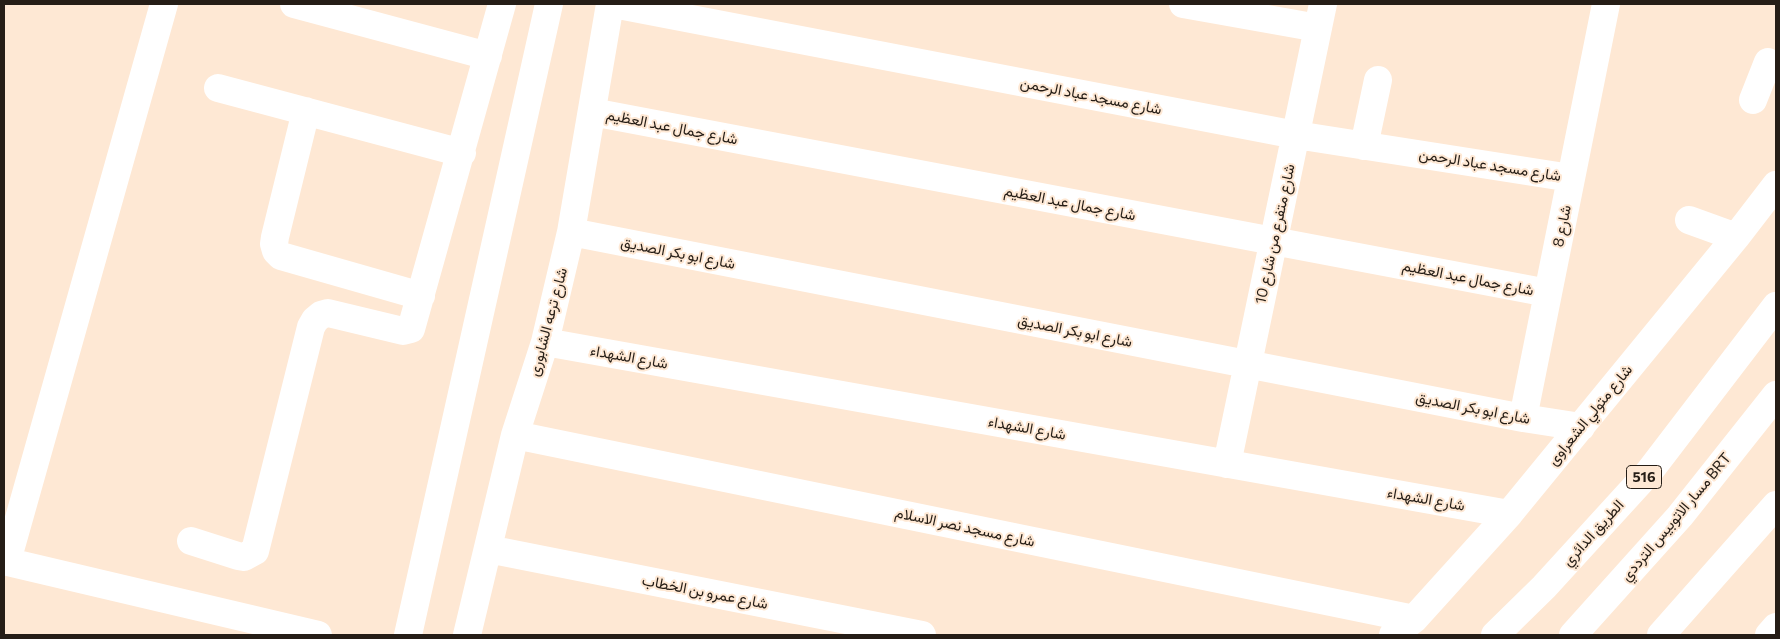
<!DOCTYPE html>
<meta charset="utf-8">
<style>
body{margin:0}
#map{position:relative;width:1780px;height:639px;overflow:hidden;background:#fee8d4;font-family:Commissioner,sans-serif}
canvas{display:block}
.frame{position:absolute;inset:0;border:5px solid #251d16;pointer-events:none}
</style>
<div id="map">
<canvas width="1780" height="639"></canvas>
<div class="frame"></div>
</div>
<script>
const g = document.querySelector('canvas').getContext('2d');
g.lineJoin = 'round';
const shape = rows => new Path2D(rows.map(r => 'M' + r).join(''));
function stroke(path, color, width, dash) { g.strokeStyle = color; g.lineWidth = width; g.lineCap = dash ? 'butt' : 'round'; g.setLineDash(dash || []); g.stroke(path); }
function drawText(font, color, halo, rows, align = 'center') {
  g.font = font + ' Commissioner,Vazirmatn,sans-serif'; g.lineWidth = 4; g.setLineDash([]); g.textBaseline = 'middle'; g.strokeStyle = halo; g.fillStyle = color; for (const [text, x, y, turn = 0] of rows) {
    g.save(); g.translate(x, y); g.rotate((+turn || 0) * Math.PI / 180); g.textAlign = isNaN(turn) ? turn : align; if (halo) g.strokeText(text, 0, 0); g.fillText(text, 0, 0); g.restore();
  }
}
const minor = shape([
 [294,4,488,56],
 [613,4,1296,135,1571,178],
 [1183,4,1318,28],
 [218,88,462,153],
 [1753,100,1768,62],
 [306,111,275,237,274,244,276,251,281,256,421,296],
 [592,112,1548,293],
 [1364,146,1378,80],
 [1689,220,1736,237],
 [571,232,1523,418,1581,427],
 [545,342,1509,514],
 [1523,418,1606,4],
 [515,435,1414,619],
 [1227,464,1323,4],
 [191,541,238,556,244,557,255,551,311,327,315,320,321,315,328,313,403,331,411,329,502,4],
 [488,549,922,635],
 [4,561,318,635],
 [7,561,164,4],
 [408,635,549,4],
 [467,635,515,435,545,342,571,232,610,4],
 [1393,635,1414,619,1509,514,1736,237,1776,185],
 [1573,635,1680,516,1776,395],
 [1769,635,1776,627]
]);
const highway = shape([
 [1495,635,1544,587,1649,472,1776,306],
 [1661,635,1776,505]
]);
const shields = [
 [1644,477,35]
];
const shieldNames = [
 ["516",1644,477]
];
const streetNames = [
 ["شارع مسجد عباد الرحمن",1091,96,11],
 ["شارع جمال عبد العظيم",672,127,11],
 ["شارع مسجد عباد الرحمن",1490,165,9],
 ["شارع جمال عبد العظيم",1070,203,11],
 ["شارع 8",1562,226,-79],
 ["شارع متفرع من شارع 10",1275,234,-78],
 ["شارع ابو بكر الصديق",678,253,11],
 ["شارع جمال عبد العظيم",1468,278,11],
 ["شارع ترعه الشابورى",548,322,-75],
 ["شارع ابو بكر الصديق",1075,331,11],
 ["شارع الشهداء",629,357,10],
 ["شارع ابو بكر الصديق",1473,408,11],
 ["شارع متولي الشعراوى",1590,415,-51],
 ["شارع الشهداء",1027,428,10],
 ["شارع الشهداء",1426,499,10],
 ["مسار الاتوبيس الترددي BRT",1676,517,-50],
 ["شارع مسجد نصر الاسلام",965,527,12],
 ["الطريق الدائري",1593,533,-48],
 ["شارع عمرو بن الخطاب",705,592,11]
];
stroke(minor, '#fff', 28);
stroke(highway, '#fff', 28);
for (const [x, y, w] of shields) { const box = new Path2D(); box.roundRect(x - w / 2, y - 11.5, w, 23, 4); g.fillStyle = '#fee8d4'; g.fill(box); stroke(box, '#251d16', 1); }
drawText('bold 14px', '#251d16', null, shieldNames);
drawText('15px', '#251d16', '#fee8d4', streetNames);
</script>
